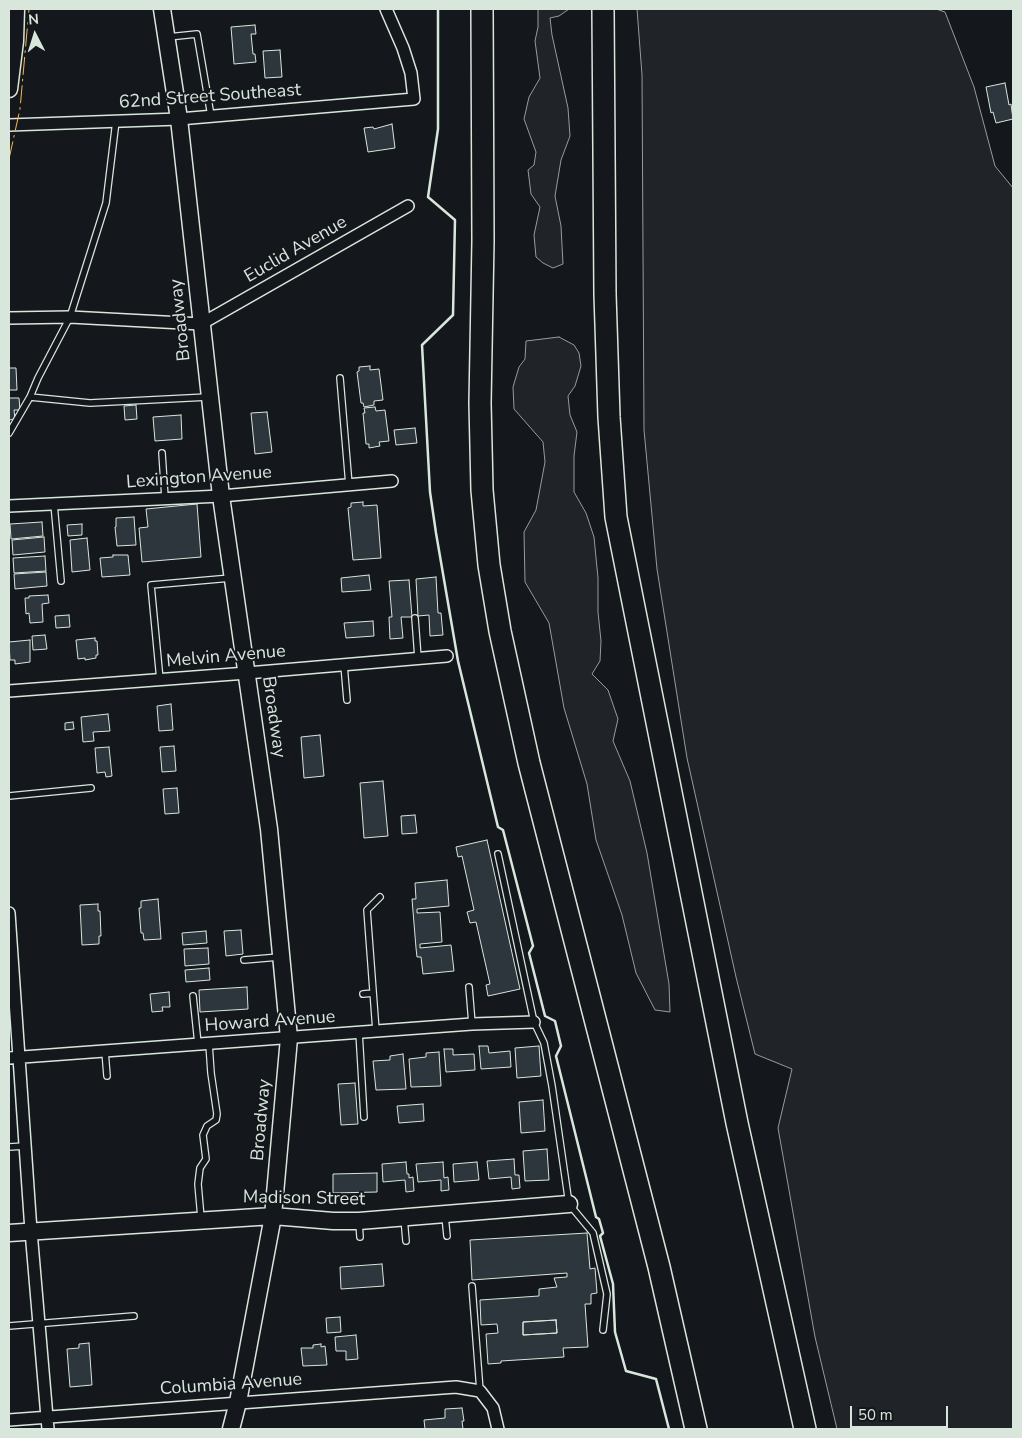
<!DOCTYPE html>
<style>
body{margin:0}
#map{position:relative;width:1022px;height:1438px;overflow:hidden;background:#14181c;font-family:"Nunito Sans",sans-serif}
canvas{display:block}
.frame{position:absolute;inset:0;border:10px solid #d8e6dc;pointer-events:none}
.north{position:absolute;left:10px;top:10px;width:50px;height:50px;-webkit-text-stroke:4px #14181c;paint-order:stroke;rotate:355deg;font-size:14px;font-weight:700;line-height:20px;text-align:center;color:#d8e6dc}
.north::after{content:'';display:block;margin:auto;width:18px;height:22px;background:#d8e6dc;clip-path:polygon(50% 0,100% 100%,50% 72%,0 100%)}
.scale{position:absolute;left:850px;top:1406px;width:98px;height:22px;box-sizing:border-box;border:2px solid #d8e6dc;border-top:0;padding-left:6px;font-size:15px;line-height:18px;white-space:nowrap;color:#d8e6dc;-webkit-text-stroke:4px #14181c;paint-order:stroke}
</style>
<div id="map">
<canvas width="1022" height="1438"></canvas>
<div class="frame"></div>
<div class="north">N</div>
<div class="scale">50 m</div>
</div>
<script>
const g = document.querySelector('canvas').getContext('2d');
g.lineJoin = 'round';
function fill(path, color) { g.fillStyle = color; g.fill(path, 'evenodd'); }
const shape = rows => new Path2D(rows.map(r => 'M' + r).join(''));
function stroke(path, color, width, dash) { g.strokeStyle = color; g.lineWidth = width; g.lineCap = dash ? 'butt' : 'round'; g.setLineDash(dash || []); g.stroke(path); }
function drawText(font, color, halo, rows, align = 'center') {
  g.font = font + ' "Nunito Sans",sans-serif'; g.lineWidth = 4; g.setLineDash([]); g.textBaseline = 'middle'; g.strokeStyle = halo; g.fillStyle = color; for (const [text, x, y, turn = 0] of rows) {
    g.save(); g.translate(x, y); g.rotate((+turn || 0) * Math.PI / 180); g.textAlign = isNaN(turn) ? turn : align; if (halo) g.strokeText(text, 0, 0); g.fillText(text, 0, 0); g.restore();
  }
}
const green = shape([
 [538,9,569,9,559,16,550,18,552,35,568,108,570,136,561,160,555,196,561,226,563,264,553,268,543,263,536,257,534,235,540,207,531,194,528,170,534,165,536,152,524,119,529,97,540,78,535,41,538,27,538,9],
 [637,9,936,9,945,12,974,87,995,166,1013,188,1013,1429,837,1429,815,1337,778,1128,792,1069,755,1054,736,977,687,758,657,569,644,430,642,75,637,9],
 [559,337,574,345,579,353,581,366,575,386,568,396,570,415,577,432,574,456,574,492,586,513,594,537,598,578,598,612,601,641,600,661,592,674,608,690,618,719,613,741,630,781,647,853,669,984,670,1012,655,1010,636,973,622,915,596,840,587,784,564,708,549,623,525,582,524,532,536,510,545,462,543,442,514,409,513,387,519,367,525,359,526,341,559,337]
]);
const building = shape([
 [255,25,256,34,251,34,253,54,255,54,256,62,234,64,231,27,255,25],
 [280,50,282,77,265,78,263,51,280,50],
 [1005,83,1009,105,1011,104,1013,119,996,123,993,112,991,113,986,87,1005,83],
 [392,124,395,148,368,152,364,128,373,127,374,129,392,124],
 [370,366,370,370,379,369,383,400,374,401,374,405,364,407,363,403,361,403,357,372,359,371,359,367,370,366],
 [9,368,16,368,17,390,9,390,9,368],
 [9,398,19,398,20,410,14,410,15,419,9,420,9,398],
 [136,405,137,419,125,420,124,406,136,405],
 [375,407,376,411,385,410,389,441,379,442,380,446,369,448,369,444,366,444,363,413,365,413,364,408,375,407],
 [267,412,272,452,255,454,251,413,267,412],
 [181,415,182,439,155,441,153,417,181,415],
 [415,428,417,443,396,445,394,430,415,428],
 [363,502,363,506,377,505,381,558,353,560,348,508,351,507,351,503,363,502],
 [197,504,201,557,142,562,139,528,148,527,146,509,197,504],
 [134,517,136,545,117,546,115,527,116,527,116,518,134,517],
 [42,522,43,536,11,539,10,524,42,522],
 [82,524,82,535,68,536,67,525,82,524],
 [44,537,45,552,13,555,12,540,44,537],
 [87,538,90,570,72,572,70,540,87,538],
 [113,555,128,555,130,575,102,577,100,558,113,557,113,555],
 [45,556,46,571,14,573,13,558,45,556],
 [46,572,47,586,15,589,14,574,46,572],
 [369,575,371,590,342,592,341,578,369,575],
 [436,577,438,613,441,613,443,635,430,636,429,615,418,616,416,579,436,577],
 [409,580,412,617,401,617,403,638,390,639,389,617,392,617,389,581,409,580],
 [48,595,49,603,42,604,43,622,30,623,29,613,26,614,25,598,29,598,29,596,48,595],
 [69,615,70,627,56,628,55,616,69,615],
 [373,621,374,636,346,638,344,623,373,621],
 [45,635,47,649,33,650,32,636,45,635],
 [95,638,95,641,97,641,98,655,96,655,96,658,85,660,85,658,78,659,76,640,95,638],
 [30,640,30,662,15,664,15,660,10,660,9,642,30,640],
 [171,704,173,730,159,731,157,706,171,704],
 [108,714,110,731,93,732,94,741,83,742,81,717,108,714],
 [73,722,74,729,65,730,65,723,73,722],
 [320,735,324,776,304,778,301,737,320,735],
 [174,746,176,771,162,772,160,747,174,746],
 [109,747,112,776,106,777,105,772,97,773,95,748,109,747],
 [383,781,388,836,364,838,360,783,383,781],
 [177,788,179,813,165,814,163,789,177,788],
 [415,815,417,833,402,834,401,816,415,815],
 [487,840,520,989,488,996,486,985,490,984,476,922,470,923,467,912,474,910,462,856,458,857,456,847,487,840],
 [447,880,449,906,417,909,417,913,440,912,442,942,420,944,420,948,451,945,454,971,423,974,421,957,417,957,416,948,412,899,416,899,415,883,447,880],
 [158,899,161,939,144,940,143,933,141,933,139,908,141,908,141,901,158,899],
 [98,904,98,911,100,911,101,936,99,936,99,944,82,945,80,905,98,904],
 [241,930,243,954,226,956,224,931,241,930],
 [206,931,207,943,183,945,182,933,206,931],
 [208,948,209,964,185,966,184,949,208,948],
 [209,968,210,980,186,982,185,970,209,968],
 [247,987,248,1009,200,1012,199,990,247,987],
 [169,992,170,1007,162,1007,163,1011,152,1012,150,994,169,992],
 [479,1046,488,1046,489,1053,510,1051,511,1067,481,1069,479,1046],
 [539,1046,541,1076,517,1078,515,1048,539,1046],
 [444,1049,453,1049,453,1055,474,1054,475,1070,446,1072,444,1049],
 [439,1052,441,1086,411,1087,409,1059,426,1057,426,1053,439,1052],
 [403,1054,406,1089,376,1090,373,1061,390,1060,390,1056,403,1054],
 [355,1083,358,1124,341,1125,338,1084,355,1083],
 [543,1100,545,1131,521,1133,519,1102,543,1100],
 [423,1104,424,1121,399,1123,397,1106,423,1104],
 [547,1149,549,1180,525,1181,523,1151,547,1149],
 [514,1159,515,1175,519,1175,520,1188,512,1189,511,1177,489,1179,487,1161,514,1159],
 [406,1162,407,1174,409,1174,409,1178,413,1177,414,1191,406,1192,405,1180,383,1182,382,1164,406,1162],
 [443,1162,444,1178,448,1177,449,1190,441,1191,441,1180,418,1182,416,1164,443,1162],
 [477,1162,479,1180,454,1182,453,1164,477,1162],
 [377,1173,377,1192,333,1193,333,1174,377,1173],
 [587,1233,590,1269,595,1268,597,1293,591,1294,591,1304,585,1304,588,1347,563,1348,564,1357,501,1361,501,1363,488,1364,486,1334,498,1333,497,1324,481,1325,480,1300,539,1296,539,1289,557,1287,554,1278,567,1277,567,1273,472,1280,470,1240,587,1233],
 [556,1320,557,1333,523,1335,523,1322,556,1320],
 [382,1264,384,1286,341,1289,340,1267,382,1264],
 [340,1317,341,1332,327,1333,326,1318,340,1317],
 [556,1320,557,1333,523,1335,523,1322,556,1320],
 [356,1335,358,1359,346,1360,346,1351,336,1351,335,1337,356,1335],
 [89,1343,92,1385,70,1387,67,1349,79,1348,79,1344,89,1343],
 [321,1344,321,1347,325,1346,327,1365,303,1366,301,1348,313,1348,313,1345,321,1344],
 [462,1408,464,1421,462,1421,463,1429,425,1429,424,1420,445,1418,445,1409,462,1408]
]);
const lane = shape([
 [168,37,197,34,211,116],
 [340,378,349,485],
 [30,397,90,403,208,397],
 [9,433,30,397,38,378,70,317,106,203,116,121],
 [162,453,165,498],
 [54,504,61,581],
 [415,618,418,658],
 [344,665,347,700],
 [160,680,151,585,231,578],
 [9,796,91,788],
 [498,854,534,1022,544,1043,552,1086,569,1204,593,1233,607,1294,603,1330],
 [244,960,279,957],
 [469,987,472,1024],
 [363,994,373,993],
 [193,996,198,1044],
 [376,1031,367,910,380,897],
 [359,1032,364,1117],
 [105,1051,107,1076],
 [9,1147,25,1146],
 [445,1216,447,1236],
 [201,1218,198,1184,200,1168,206,1159,203,1135,207,1126,216,1120,217,1114,211,1073,209,1044],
 [404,1218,406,1241],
 [359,1223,360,1237],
 [472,1286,480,1391],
 [9,1326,134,1316]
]);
const street = shape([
 [9,125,179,119,414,99,411,73,403,48,386,9],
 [9,318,70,317,201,324,408,206],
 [9,506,221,496,392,481],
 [9,691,247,673,447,656],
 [9,913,31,1231,48,1429],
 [9,1058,472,1024,534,1022],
 [9,1420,456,1387,480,1391,493,1408,498,1429]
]);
const secondary = shape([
 [162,9,179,119,221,496,269,829,289,1038,273,1216,238,1402,231,1429],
 [9,89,15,41,16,9],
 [9,1233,273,1216,333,1221,359,1221,569,1204]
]);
const highway = shape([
 [482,9,483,241,480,403,482,490,489,565,500,631,529,763,659,1267,696,1429],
 [603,9,605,294,609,417,616,517,737,1123,805,1429]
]);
const wall = shape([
 [438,9,438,129,428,197,455,220,453,315,422,345,430,492,436,533,458,661,498,827,503,830,533,946,529,953,545,1016,555,1021,561,1046,556,1056,596,1217,599,1219,603,1233,600,1236,613,1284,615,1332,626,1371,656,1379,669,1429]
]);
const power = shape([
 [9,159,20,109,29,9]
]);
const streetNames = [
 ["62nd Street Southeast",210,97,-4],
 ["Euclid Avenue",296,250,-30],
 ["Broadway",181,320,-96],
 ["Lexington Avenue",199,478,-4],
 ["Melvin Avenue",226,657,-5],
 ["Broadway",273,717,82],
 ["Howard Avenue",270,1022,-4],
 ["Broadway",262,1120,-85],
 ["Madison Street",304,1199,1],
 ["Columbia Avenue",231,1385,-4]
];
fill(green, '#202428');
stroke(green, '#939e99', 1);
fill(building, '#2c363c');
stroke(building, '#d8e6dc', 1);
stroke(lane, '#d8e6dc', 8);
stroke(street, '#d8e6dc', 14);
stroke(secondary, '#d8e6dc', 19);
stroke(highway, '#d8e6dc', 24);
stroke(lane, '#14181c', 5.5);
stroke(street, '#14181c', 11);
stroke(secondary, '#14181c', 16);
stroke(highway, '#14181c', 21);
stroke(wall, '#d8e6dc', 2.5);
stroke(power, '#ffb74d', 1, [18, 4, 2.5, 4]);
drawText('18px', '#d8e6dc', '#14181c', streetNames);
</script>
